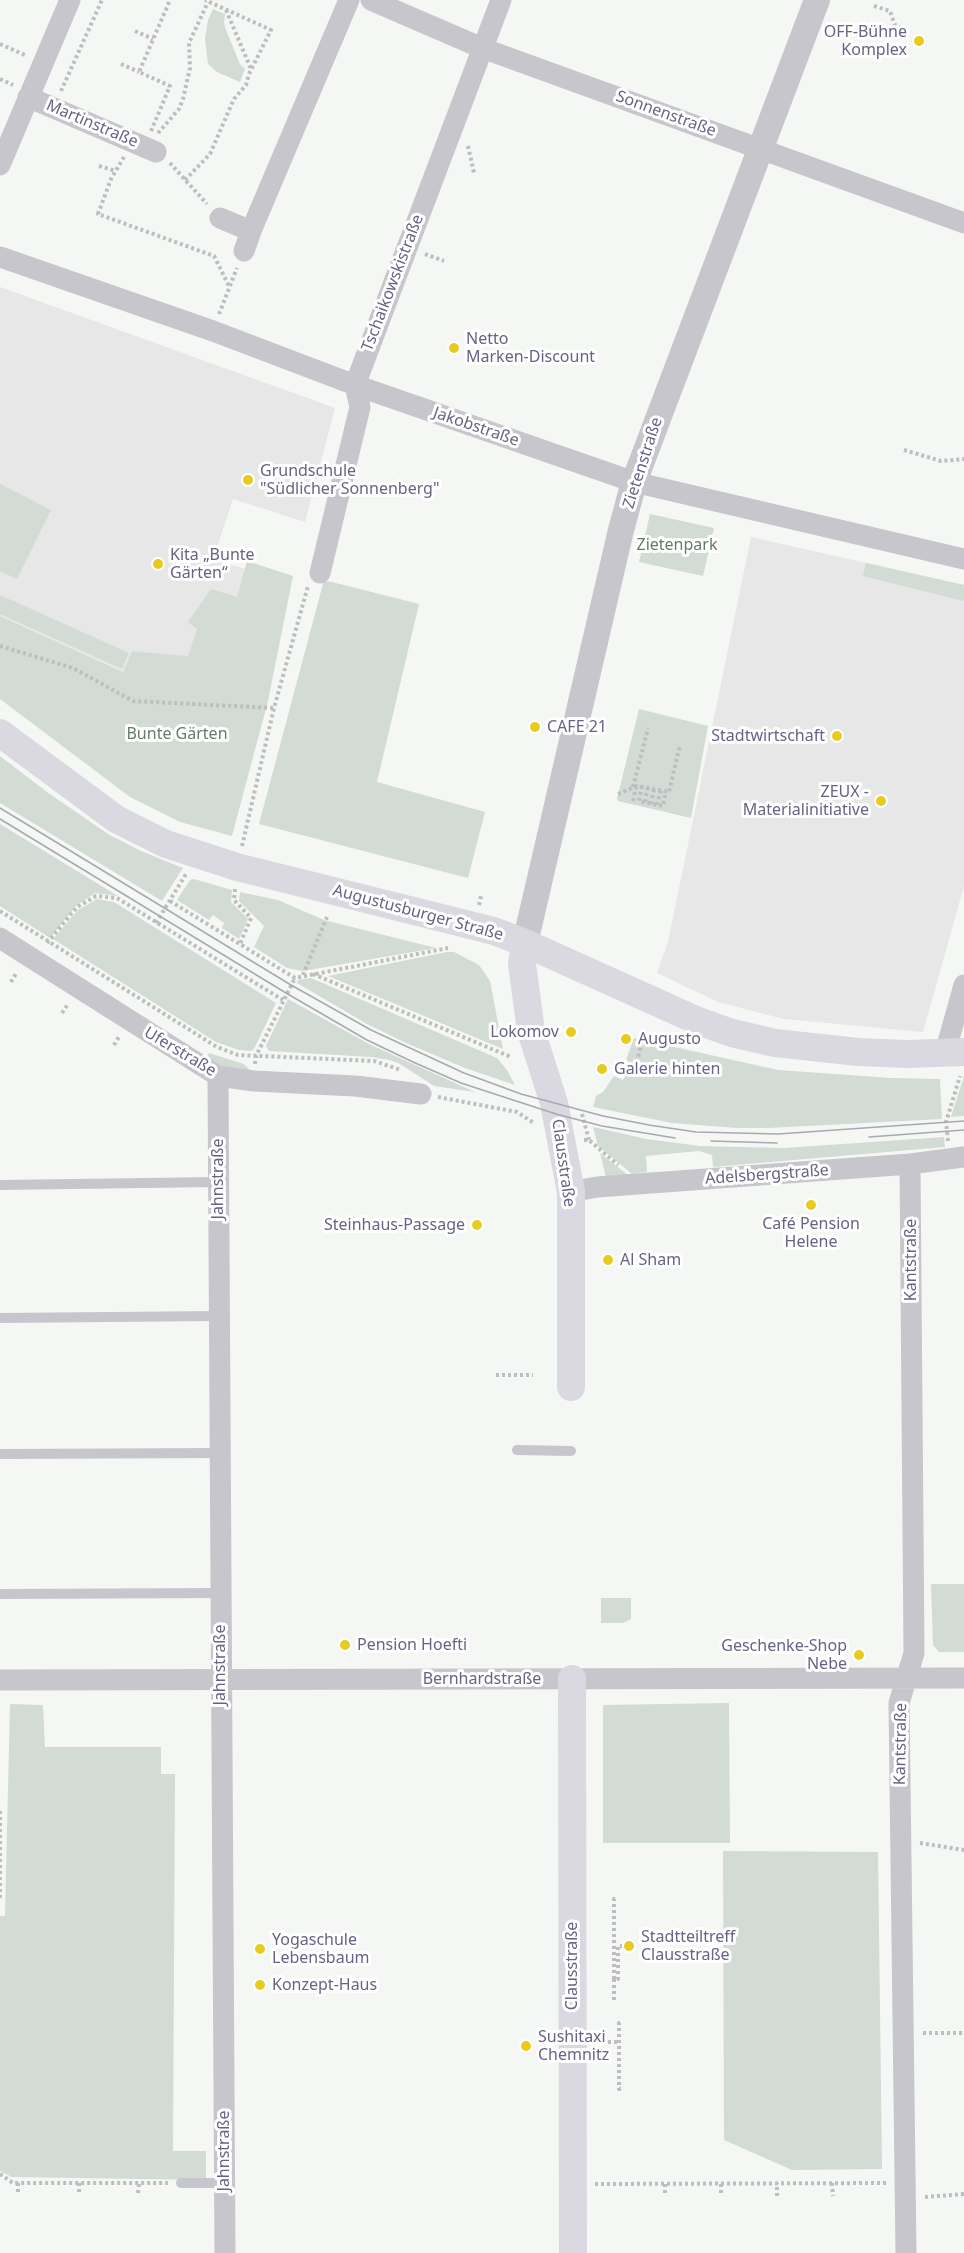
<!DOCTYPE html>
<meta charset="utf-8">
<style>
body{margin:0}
canvas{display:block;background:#f4f7f3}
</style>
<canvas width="964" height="2253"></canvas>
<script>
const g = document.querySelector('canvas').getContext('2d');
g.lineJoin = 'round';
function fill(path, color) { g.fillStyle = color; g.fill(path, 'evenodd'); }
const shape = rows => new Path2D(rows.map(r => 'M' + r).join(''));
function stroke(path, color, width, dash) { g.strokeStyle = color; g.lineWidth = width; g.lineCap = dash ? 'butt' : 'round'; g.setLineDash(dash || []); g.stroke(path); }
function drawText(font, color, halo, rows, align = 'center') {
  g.font = font + ' "Noto Sans",sans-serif'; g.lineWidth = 6; g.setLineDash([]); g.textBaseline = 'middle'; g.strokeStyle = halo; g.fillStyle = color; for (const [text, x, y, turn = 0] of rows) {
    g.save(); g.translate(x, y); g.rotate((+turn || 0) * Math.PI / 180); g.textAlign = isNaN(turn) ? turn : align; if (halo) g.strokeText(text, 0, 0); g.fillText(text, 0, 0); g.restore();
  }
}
const built = shape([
 [0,287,335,408,305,522,233,499,213,559,245,569,237,598,189,622,197,629,188,657,132,651,123,672,0,616],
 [751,537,964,585,964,886,923,1032,784,1019,718,1002,657,973,668,942]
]);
const green = shape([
 [213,9,225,14,224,23,226,30,240,64,245,69,240,82,217,72,208,64,205,39,208,20],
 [0,484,51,510,17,579,0,571],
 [650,514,714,528,703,576,639,562],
 [247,561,293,576,268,701,232,836,180,822,130,797,0,699,0,616,123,672,132,651,188,656,197,629,188,622,211,589,237,597],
 [866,563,964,585,964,601,863,576],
 [324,580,419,604,377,782,485,812,468,878,259,824],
 [0,595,129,653,122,669,0,614],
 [639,709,708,726,691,818,618,801,617,799],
 [0,756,47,792,108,834,141,851,183,868,162,901,0,803],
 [0,824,118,896,95,893,76,906,50,938,0,906],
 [194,879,232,890,231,902,248,919,239,939,222,928,224,923,213,915,209,920,177,900,190,880],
 [240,892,278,900,324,920,436,948,303,971,287,968,254,947,264,926,239,901],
 [97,899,114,902,276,1003,254,1049,251,1051,239,1050,216,1042,53,939,78,910],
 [447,952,454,952,479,965,490,981,503,1049,328,976],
 [311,978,497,1058,507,1070,515,1085,465,1068,406,1043,367,1024,297,983,298,980],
 [288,999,369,1044,475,1092,434,1086,400,1064,390,1060,371,1057,269,1051,266,1046],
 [634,1038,778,1070,891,1078,940,1079,942,1119,769,1128,737,1128,672,1123,593,1107,596,1096,603,1092,614,1076,623,1080,631,1063,626,1060],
 [209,1053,244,1064,250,1070,221,1066,207,1057],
 [964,1076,964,1116,951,1117,955,1104],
 [593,1127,646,1139,700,1146,784,1148,944,1137,945,1147,713,1167,712,1155,699,1151,646,1156,647,1172,632,1174,598,1146],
 [600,1153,628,1175,606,1177],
 [931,1584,964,1584,964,1652,939,1652,933,1645],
 [601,1598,631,1598,631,1619,623,1623,601,1623],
 [729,1703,730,1843,603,1843,603,1705],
 [10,1704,43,1705,45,1747,161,1747,161,1774,175,1774,173,2151,206,2151,206,2180,12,2177,0,2171,0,1916,5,1916],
 [723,1851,878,1852,882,2169,792,2170,724,2140]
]);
const path = shape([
 [874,6,890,11,895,25,903,28],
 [226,10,251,69],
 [135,31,153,39],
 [0,44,25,55],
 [121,64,139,72],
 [0,79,13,85],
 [61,91,102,0],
 [151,131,170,86,139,72,170,0],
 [158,133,179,109,183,99,190,68,189,43,208,2],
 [468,146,474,173],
 [124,157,111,179,98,214,214,256,229,286],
 [170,163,207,204],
 [99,166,116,171],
 [185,180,210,154,234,99,246,85,249,74,271,30,205,0],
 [425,254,444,261],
 [219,314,237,268],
 [904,450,941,461,964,459],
 [0,646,73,668,133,701,274,708],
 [642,786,639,801,657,805,663,806,666,791],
 [633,787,648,728],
 [618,794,637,786,669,792,680,745],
 [633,801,636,787],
 [645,802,648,787],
 [651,804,654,789],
 [657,805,661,790],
 [242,846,274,708,308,586],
 [235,889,234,900,251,918,240,944],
 [170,901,295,978,448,948],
 [479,905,481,896],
 [0,911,217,1047,238,1055,374,1061,401,1070],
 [156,923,186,874],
 [47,943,77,907,96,896,117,898,283,1000],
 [313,974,511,1057],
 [303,975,327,917],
 [11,982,17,972],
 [62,1013,68,1004],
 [114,1045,120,1035],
 [255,1064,256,1056,295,978],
 [630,1066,636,1068,643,1034],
 [438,1097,517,1112,534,1123],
 [582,1114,589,1140],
 [584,1140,589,1140,618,1165],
 [948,1141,946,1122,960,1076],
 [496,1375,533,1375],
 [0,1811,0,1900],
 [920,1843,964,1850],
 [614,1979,614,1899,617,1899],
 [614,2000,614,1979,618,1979,618,1946,622,1946],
 [923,2033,964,2033],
 [596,2042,619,2042],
 [621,2089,619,2089,619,2023,621,2023],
 [0,2174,13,2183,168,2183],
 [18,2183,18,2193],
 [79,2183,79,2193],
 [832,2183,833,2196],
 [595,2184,887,2183],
 [665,2184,665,2196],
 [721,2184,721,2196],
 [138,2193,139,2183],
 [777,2196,777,2183],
 [925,2197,964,2194]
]);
const service = shape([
 [0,1185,218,1182],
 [0,1318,219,1316],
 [517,1450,571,1451],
 [0,1454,219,1453],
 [0,1594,220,1593],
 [181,2183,224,2183]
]);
const minor = shape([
 [371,0,482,48,964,223],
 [28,97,156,152],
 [0,165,70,0],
 [220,218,251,231],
 [244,251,251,231,349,0],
 [0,257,213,331,355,385,634,482,964,559],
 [320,573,360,407,355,385,501,0],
 [0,938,218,1076,254,1081,355,1086,421,1094],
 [945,1053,964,985],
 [218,1076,225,2253],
 [571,1192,597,1187,910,1164,964,1157],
 [0,1680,964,1678],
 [906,2253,899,1703,914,1653,910,1164]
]);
const tertiary = shape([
 [525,943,621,530,634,482,817,0]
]);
const secondary = shape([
 [0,733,116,819,166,844,237,867,494,931,525,943,698,1021,732,1033,775,1043,858,1052,908,1054,964,1052],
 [525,943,522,964,531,1031,554,1103,571,1192,571,1387],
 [572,1679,573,2253]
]);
const tram = shape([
 [0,808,291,985,371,1030,464,1073,521,1094,603,1116,649,1125,696,1132,778,1134,964,1121],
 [0,819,286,993,367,1040,413,1062,461,1083,556,1114,602,1126,675,1138],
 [869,1137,964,1130],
 [711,1141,777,1143]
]);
const markers = [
 [919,41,6,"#e9ca20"],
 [454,348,6,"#e9ca20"],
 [248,480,6,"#e9ca20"],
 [158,564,6,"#e9ca20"],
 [535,727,6,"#e9ca20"],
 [837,736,6,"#e9ca20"],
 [881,801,6,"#e9ca20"],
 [571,1032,6,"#e9ca20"],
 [626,1039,6,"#e9ca20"],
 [602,1069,6,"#e9ca20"],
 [811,1205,6,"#e9ca20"],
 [477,1225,6,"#e9ca20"],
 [608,1260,6,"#e9ca20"],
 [345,1645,6,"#e9ca20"],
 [859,1655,6,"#e9ca20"],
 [629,1946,6,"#e9ca20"],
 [260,1949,6,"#e9ca20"],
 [260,1985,6,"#e9ca20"],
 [526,2046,6,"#e9ca20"]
];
const poiNames = [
 ["OFF-Bühne",907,32,"right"],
 ["Komplex",907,50,"right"],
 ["Netto",466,339],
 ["Marken-Discount",466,357],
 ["Grundschule",260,471],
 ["\"Südlicher Sonnenberg\"",260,489],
 ["Kita „Bunte",170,555],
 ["Gärten“",170,573],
 ["CAFE 21",547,727],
 ["Stadtwirtschaft",825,736,"right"],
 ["ZEUX -",869,792,"right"],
 ["Materialinitiative",869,810,"right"],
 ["Lokomov",559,1032,"right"],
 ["Augusto",638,1039],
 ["Galerie hinten",614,1069],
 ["Café Pension",811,1224,"center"],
 ["Helene",811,1242,"center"],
 ["Steinhaus-Passage",465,1225,"right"],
 ["Al Sham",620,1260],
 ["Pension Hoefti",357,1645],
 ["Geschenke-Shop",847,1646,"right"],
 ["Nebe",847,1664,"right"],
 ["Stadtteiltreff",641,1937],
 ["Clausstraße",641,1955],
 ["Yogaschule",272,1940],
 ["Lebensbaum",272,1958],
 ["Konzept-Haus",272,1985],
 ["Sushitaxi",538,2037],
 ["Chemnitz",538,2055]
];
const streetNames = [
 ["Sonnenstraße",666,114,20],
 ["Martinstraße",92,124,23],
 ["Tschaikowskistraße",393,283,-69],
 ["Jakobstraße",476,427,19],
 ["Zietenstraße",643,463,-72],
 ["Augustusburger Straße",418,913,15],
 ["Uferstraße",180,1052,31],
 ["Clausstraße",563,1163,82],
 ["Adelsbergstraße",767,1175,-4],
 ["Jahnstraße",218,1179,-90],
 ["Kantstraße",911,1260,-90],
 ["Jahnstraße",220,1665,-90],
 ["Bernhardstraße",482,1679],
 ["Kantstraße",901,1744,-89],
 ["Clausstraße",572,1966,-90],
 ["Jahnstraße",224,2151,-90]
];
const parkNames = [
 ["Zietenpark",677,545],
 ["Bunte Gärten",177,734]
];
fill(built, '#e6e7e6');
fill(green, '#d2dcd5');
stroke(path, '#bebdc2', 4, [3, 3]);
stroke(service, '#c7c6cd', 10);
stroke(minor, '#c7c6cd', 21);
stroke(tertiary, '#c7c6cd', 26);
stroke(secondary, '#dad9e1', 28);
stroke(tram, '#a9a8b3', 1.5);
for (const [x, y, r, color] of markers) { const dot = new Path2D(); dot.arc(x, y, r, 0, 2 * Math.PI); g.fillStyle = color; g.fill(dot); stroke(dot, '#fff', 2); }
drawText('16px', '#666485', '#fff', poiNames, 'left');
drawText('16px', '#666485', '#fff', streetNames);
drawText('16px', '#647c6e', '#fff', parkNames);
</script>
